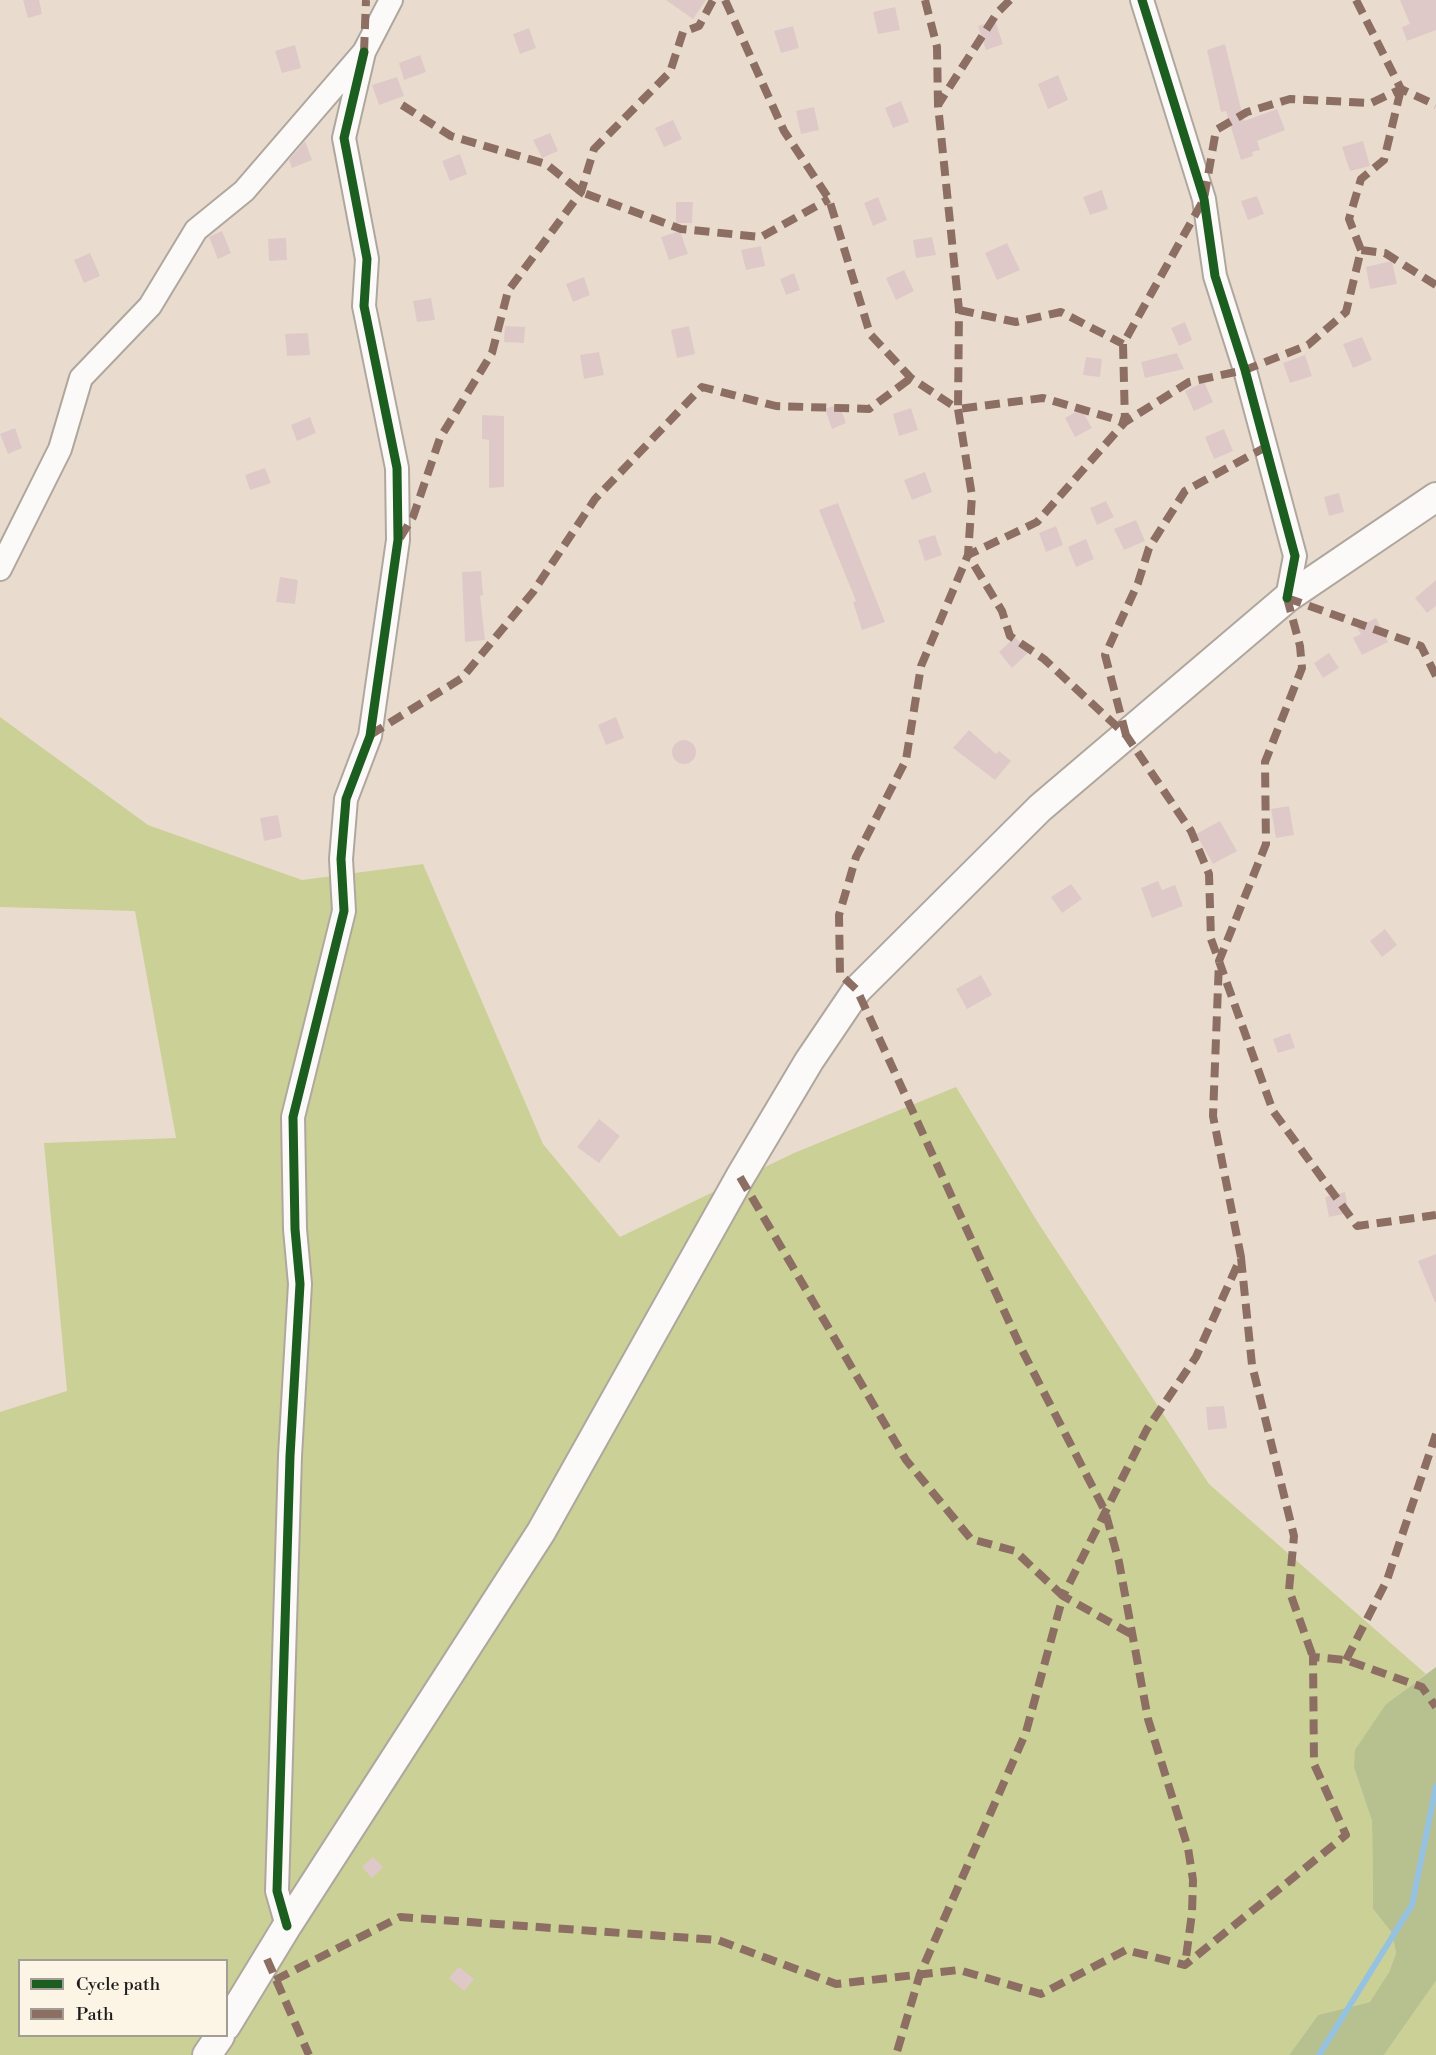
<!DOCTYPE html>
<style>
body{margin:0}
#map{position:relative;width:1436px;height:2055px;overflow:hidden;background:#e9dcce;font-family:"Libre Bodoni",serif}
canvas{display:block}
.legend{position:absolute;left:18px;top:1959px;width:210px;height:78px;box-sizing:border-box;background:#fcf5e5;border:2px solid #a29e95;margin:0;padding:8px 10px;list-style:none;font-size:18px;color:#1c1c1c}
.legend li{display:flex;align-items:center;gap:12px;height:30px}
.legend b{width:30px;border:2px solid #a29e95}
</style>
<div id="map">
<canvas width="1436" height="2055"></canvas>
<ul class="legend">
<li><b style="height:8px;background:#1b5e20"></b>Cycle path</li>
<li><b style="height:8px;background:#8d6e63"></b>Path</li>
</ul>
</div>
<script>
const g = document.querySelector('canvas').getContext('2d');
g.lineJoin = 'round';
function fill(path, color) { g.fillStyle = color; g.fill(path, 'evenodd'); }
const shape = rows => new Path2D(rows.map(r => 'M' + r).join(''));
function stroke(path, color, width, dash) { g.strokeStyle = color; g.lineWidth = width; g.lineCap = dash ? 'butt' : 'round'; g.setLineDash(dash || []); g.stroke(path); }
const green = shape([
 [0,717,148,825,302,880,423,864,543,1144,620,1237,794,1153,956,1087,1037,1221,1209,1484,1426,1674,1386,1704,1354,1768,1372,1821,1373,1909,1392,1933,1396,1953,1389,1972,1371,2002,1318,2015,1289,2055,0,2055,0,1412,67,1391,44,1143,176,1138,135,911,0,907],
 [20,1960,226,1960,226,2036,20,2036],
 [1436,1981,1436,2055,1384,2055]
]);
const forest = shape([
 [1436,1667,1436,1981,1384,2055,1289,2055,1318,2015,1370,2002,1389,1972,1396,1953,1392,1933,1373,1909,1372,1821,1354,1768,1355,1750,1386,1704]
]);
const stream = shape([
 [1319,2055,1412,1905,1436,1786]
]);
const building = shape([
 [23,0,39,0,42,14,28,18],
 [666,0,706,0,693,19],
 [1400,0,1436,0,1436,30,1407,41,1402,27,1410,24],
 [895,7,900,30,878,34,873,12],
 [995,21,1003,44,986,50,978,26],
 [793,26,799,48,781,53,774,31],
 [529,28,536,48,520,54,513,34],
 [1225,44,1244,121,1277,109,1285,130,1257,141,1260,150,1252,152,1253,156,1241,160,1226,111,1221,112,1207,50],
 [295,45,301,68,282,73,275,51],
 [420,55,426,72,404,80,399,63],
 [1058,75,1068,100,1048,109,1038,84],
 [397,77,404,96,379,105,372,85],
 [901,101,909,122,893,128,885,108],
 [814,107,819,130,801,134,796,111],
 [673,120,682,139,664,147,655,128],
 [550,133,558,151,542,158,533,140],
 [305,141,312,160,292,168,289,160],
 [1363,141,1370,166,1350,171,1342,147],
 [460,154,467,174,450,181,442,161],
 [1102,190,1108,209,1090,215,1083,197],
 [1257,196,1264,214,1248,220,1241,201],
 [878,197,887,220,873,226,864,203],
 [676,202,693,202,692,223,676,223],
 [222,231,231,253,218,259,209,237],
 [680,231,688,254,669,260,661,237],
 [932,237,936,255,916,258,913,240],
 [286,238,287,260,269,261,268,239],
 [1007,243,1020,270,997,280,985,253],
 [761,246,765,266,746,270,741,250],
 [90,253,100,276,84,283,74,260],
 [1392,261,1397,284,1370,289,1366,267],
 [904,270,914,291,896,300,886,278],
 [794,273,800,290,786,295,780,279],
 [584,277,590,295,573,302,566,284],
 [431,298,435,320,417,322,413,301],
 [1185,322,1192,340,1179,346,1171,328],
 [505,326,525,327,524,343,504,342],
 [689,326,695,354,677,358,671,330],
 [308,333,310,355,287,356,285,334],
 [1362,337,1372,360,1353,368,1343,344],
 [599,352,604,375,584,379,580,355],
 [1177,353,1184,369,1145,378,1141,362],
 [1305,355,1312,376,1290,383,1283,363],
 [1086,357,1102,359,1100,377,1083,375],
 [1204,382,1213,402,1194,411,1185,391],
 [839,404,846,423,832,429,825,409],
 [911,408,918,430,899,436,893,414],
 [1081,409,1092,428,1075,437,1065,418],
 [482,415,504,416,504,487,489,488,489,440,482,439],
 [310,417,316,433,297,441,291,425],
 [15,428,22,448,8,454,0,434],
 [1224,429,1233,451,1214,459,1205,437],
 [265,468,271,483,250,490,245,475],
 [925,472,932,492,912,500,904,480],
 [1339,493,1344,512,1329,516,1324,497],
 [1106,501,1114,517,1097,525,1090,508],
 [838,503,885,622,862,630,853,602,856,601,819,510],
 [1136,520,1145,541,1124,550,1114,529],
 [1056,526,1063,545,1046,552,1039,533],
 [935,535,942,555,925,561,918,540],
 [1086,539,1094,559,1076,567,1068,547],
 [481,571,483,595,480,596,485,640,465,642,462,572],
 [280,577,298,580,295,604,276,602],
 [1436,580,1436,606,1427,613,1415,598],
 [1376,618,1388,642,1362,655,1353,638,1361,634,1357,628],
 [1015,637,1029,652,1012,668,999,652],
 [1329,653,1339,668,1323,678,1314,663],
 [616,717,624,738,606,745,598,725],
 [969,730,996,754,999,751,1011,761,995,780,953,748],
 '672 752a12 12 0 1 1 24 0a12 12 0 1 1-24 0Z',
 [1289,806,1294,835,1276,838,1271,809],
 [278,815,282,837,264,841,260,818],
 [1220,821,1237,851,1213,864,1196,834],
 [1158,881,1162,890,1175,885,1183,906,1152,918,1141,888],
 [1071,884,1082,899,1062,913,1051,897],
 [1385,929,1397,945,1382,957,1370,941],
 [981,975,992,995,967,1009,956,989],
 [1290,1033,1295,1048,1278,1053,1273,1039],
 [599,1119,620,1136,599,1163,577,1147],
 [1345,1192,1349,1213,1329,1217,1325,1197],
 [1436,1254,1436,1302,1435,1302,1418,1261],
 [1224,1406,1227,1428,1208,1430,1206,1407],
 [373,1857,383,1867,372,1878,362,1867],
 [459,1967,474,1979,464,1991,449,1978]
]);
const minor = shape([
 [1142,0,1204,199,1215,276,1245,370,1295,556,1287,598],
 [0,569,60,449,81,378,150,306,196,230,244,191,364,52,391,0],
 [287,1926,277,1891,290,1456,300,1284,295,1229,293,1117,344,911,341,859,346,799,370,736,398,540,397,468,364,306,367,259,344,138,364,52]
]);
const major = shape([
 [226,2026,287,1926,541,1532,740,1177,809,1061,857,990,1040,808,1287,598,1436,497],
 [207,2055,220,2036]
]);
const quiet = shape([
 [725,0,784,131,829,199,870,334,911,378,958,409,972,496,968,555,921,666,906,760,856,857,839,915,840,974,857,990,1022,1350,1105,1511,1119,1562,1148,1719,1188,1848,1193,1880,1192,1913,1185,1965],
 [925,0,937,47,938,105],
 [1010,0,997,13,938,105,959,310,958,409,1043,398,1125,422,1123,344,1204,199,1216,130,1247,112,1290,99,1371,103,1401,89],
 [1356,0,1401,89,1436,105],
 [364,52,366,0],
 [402,105,451,136,546,164,581,192,681,229,761,237,829,199],
 [1361,250,1349,219,1361,179,1384,160,1401,89],
 [1436,285,1385,253,1361,250,1346,312,1308,345,1245,370,1189,382,1125,422,1037,522,968,555,1002,611,1010,636,1044,659,1126,735,1191,831,1209,874,1211,939,1273,1111,1357,1226,1436,1215],
 [959,310,1016,322,1061,312,1123,344],
 [400,538,413,517,440,438,492,353,508,291,581,192,594,149,670,72,683,32,699,26,713,0],
 [1287,598,1421,646,1436,676],
 [370,735,462,678,533,592,595,499,702,387,776,406,869,409,911,378],
 [1126,735,1105,655,1138,583,1149,548,1185,491,1264,448],
 [740,1177,906,1460,971,1539,1015,1551,1063,1596,1026,1732,920,1974,896,2055],
 [1241,1258,1252,1365,1294,1536,1289,1590,1313,1657],
 [1131,1634,1063,1596,1147,1429,1196,1357,1241,1257,1213,1116,1219,961,1266,844,1265,762,1302,668,1300,646,1287,598],
 [1346,1660,1387,1580,1436,1434],
 [267,1959,309,2055],
 [275,1980,400,1917,718,1940,836,1984,959,1970,1041,1994,1126,1950,1185,1965,1346,1835,1314,1764,1313,1657,1346,1660,1422,1687,1436,1707]
]);
const cycleway = shape([
 [1142,0,1204,199,1215,276,1245,370,1295,556,1287,598],
 [287,1926,277,1891,290,1456,300,1284,295,1229,293,1117,344,911,341,859,346,799,370,736,398,540,397,468,364,306,367,259,344,138,364,52]
]);
fill(green, '#cbd097');
fill(forest, '#b7c190');
stroke(stream, '#96c2e1', 6);
fill(building, '#dec9c8');
stroke(minor, '#afa79e', 26);
stroke(major, '#afa79e', 32);
stroke(minor, '#fcfaf8', 22);
stroke(major, '#fcfaf8', 28);
stroke(quiet, '#8d6e63', 8, [15, 8]);
stroke(cycleway, '#1b5e20', 9);
</script>
